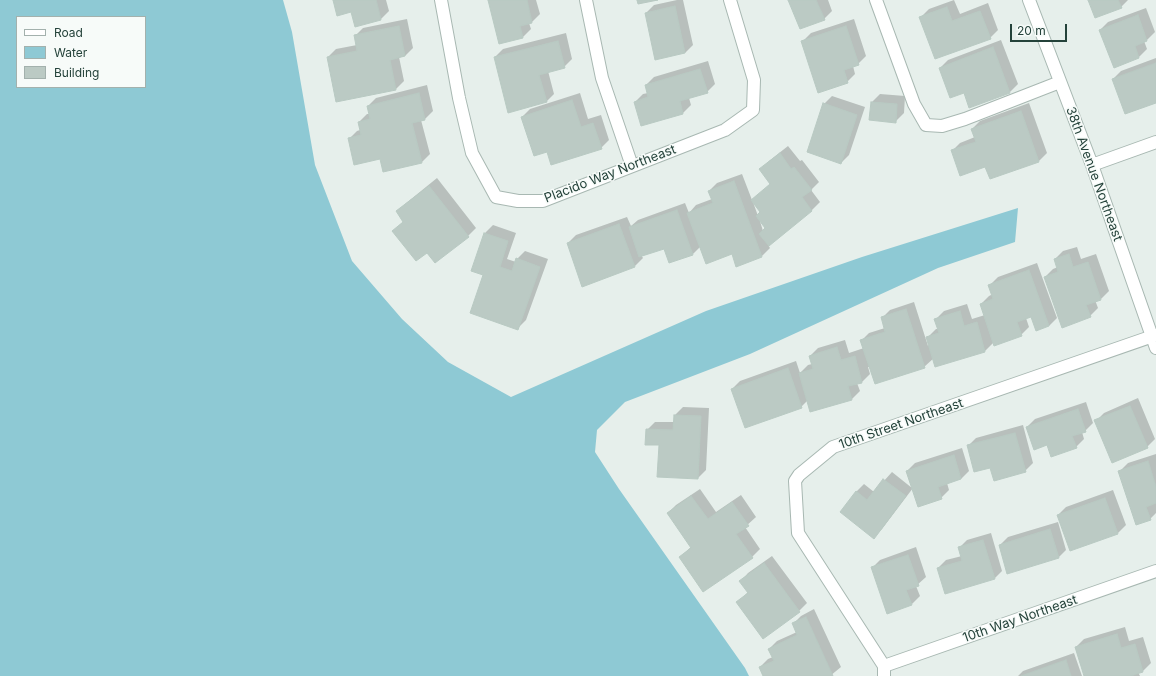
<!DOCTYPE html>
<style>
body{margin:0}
#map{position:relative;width:1156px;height:676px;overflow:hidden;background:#e6efeb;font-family:Inter,sans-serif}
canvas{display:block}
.legend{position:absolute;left:16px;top:16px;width:130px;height:72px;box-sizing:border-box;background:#f7fbf9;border:1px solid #a3b1ad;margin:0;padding:5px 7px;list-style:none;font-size:12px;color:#24423a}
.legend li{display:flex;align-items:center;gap:8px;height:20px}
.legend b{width:20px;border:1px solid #a3b1ad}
.scale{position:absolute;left:1010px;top:24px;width:57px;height:18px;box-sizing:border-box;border:2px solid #24423a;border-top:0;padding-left:5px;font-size:12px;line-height:14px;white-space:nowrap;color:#24423a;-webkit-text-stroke:3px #f7fbf9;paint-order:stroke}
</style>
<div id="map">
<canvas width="1156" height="676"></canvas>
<ul class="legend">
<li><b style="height:5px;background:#fff"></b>Road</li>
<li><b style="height:11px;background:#8ec9d4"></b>Water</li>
<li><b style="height:11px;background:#bbcac4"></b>Building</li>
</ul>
<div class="scale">20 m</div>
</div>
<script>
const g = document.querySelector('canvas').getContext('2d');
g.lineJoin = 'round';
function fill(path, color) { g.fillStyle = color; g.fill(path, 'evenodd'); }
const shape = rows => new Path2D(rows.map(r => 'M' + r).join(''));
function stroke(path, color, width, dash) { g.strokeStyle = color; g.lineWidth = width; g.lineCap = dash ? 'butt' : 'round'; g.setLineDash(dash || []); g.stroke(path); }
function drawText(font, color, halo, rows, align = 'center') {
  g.font = font + ' Inter,sans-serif'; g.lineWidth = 3; g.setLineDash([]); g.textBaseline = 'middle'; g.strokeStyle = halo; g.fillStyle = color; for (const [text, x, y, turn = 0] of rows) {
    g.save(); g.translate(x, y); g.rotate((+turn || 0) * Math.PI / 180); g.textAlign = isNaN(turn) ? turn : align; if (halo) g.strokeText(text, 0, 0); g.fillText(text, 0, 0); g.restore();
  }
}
const water = shape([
 [0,0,283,0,292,32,315,165,352,261,402,319,448,362,511,397,706,311,862,257,1018,208,1015,242,938,268,750,354,625,402,597,430,595,452,619,489,745,668,749,676,0,676],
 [17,17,145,17,145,87,17,87]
]);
const shadow = shape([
 [334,0,386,0,389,11,381,19,351,11],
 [489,0,536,0,540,14,532,22,529,23,531,29,523,37],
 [677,0,683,0,693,45,685,53,646,13,654,5],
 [789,0,828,0,832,11,824,19],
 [954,0,960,14,988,3,998,30,990,38,921,17,929,9],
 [1089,0,1128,0,1121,7],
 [1146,8,1155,32,1147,40,1144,41,1147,49,1139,57,1114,67,1100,30,1108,22],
 [407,19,413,48,405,56,399,57,404,81,396,89,328,57,336,49,357,45,355,36,363,28],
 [854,19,866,56,858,64,853,66,855,74,847,82,803,41,811,33],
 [566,33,572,59,564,67,548,71,554,94,546,102,495,57,503,49],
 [1001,40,1018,84,1010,92,964,92,940,68,948,60],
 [1156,58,1156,102,1113,79,1121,71],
 [708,61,715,84,707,92,689,98,691,105,683,113,642,125,635,102,643,94,648,93,646,85,654,77],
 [427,85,433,111,425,119,421,120,430,154,422,162,381,158,349,139,357,131,360,130,359,122,367,114,370,114,368,106,376,98],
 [580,93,588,119,601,115,609,140,601,148,547,151,522,117,530,109],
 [880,94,905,96,904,113,896,121,872,102],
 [832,96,865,107,849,155,841,163,824,104],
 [1029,103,1047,153,1039,161,990,178,986,166,952,151,960,143,975,137,972,129,980,121],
 [788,146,800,161,802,160,819,182,811,190,820,202,812,210,768,245,770,248,762,256,732,253,701,246,693,254,669,262,664,247,641,255,643,258,635,266,568,243,576,235,627,217,631,226,638,220,685,203,689,213,696,205,712,199,709,191,717,183,742,174,752,200,771,184,761,169,769,161],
 [753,202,761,212,758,216],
 [759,218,766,228,763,231],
 [437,178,476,228,468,236,427,251,393,231,404,221,397,212,405,204],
 [493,225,516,233,507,259,516,262,517,259,525,251,548,259,526,320,518,328,484,274,485,233],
 [1077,247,1081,259,1096,254,1109,291,1101,299,1095,300,1098,308,1090,316,1045,277,1053,269,1058,267,1055,259,1063,251],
 [1037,263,1057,318,1049,326,1031,316,1026,318,1029,327,1021,335,994,342,985,351,936,366,934,358,924,367,868,367,870,374,862,382,857,383,860,391,852,399,811,411,808,400,801,407,732,389,740,381,796,361,800,373,808,365,812,364,810,356,818,348,845,340,849,353,864,348,861,341,869,333,885,328,882,318,890,310,914,302,928,346,930,346,928,337,936,329,939,329,936,319,944,311,967,304,972,319,985,315,981,304,989,296,993,294,990,285,998,277],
 [1138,398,1155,439,1147,447,1096,421,1104,413],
 [1086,402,1093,423,1085,431,1082,432,1084,439,1076,447,1047,444,1027,427,1035,419],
 [683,407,709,408,706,470,698,478,660,444,647,430,655,422,675,422,675,415],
 [1023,425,1033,463,1025,471,991,466,968,446,976,438],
 [962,448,969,471,961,479,947,483,949,490,941,498,913,488,882,529,874,537,856,492,864,484,874,492,892,472,912,488,907,471,915,463],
 [1156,454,1156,513,1150,519,1120,471,1128,463],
 [700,489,716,512,741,495,756,517,745,527,760,549,752,557,680,557,692,546,668,513,676,505],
 [1113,490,1126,525,1118,533,1058,515,1066,507],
 [1058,522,1066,550,1058,558,1000,545,1008,537],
 [991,533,1002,571,994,579,938,568,946,560,962,556,959,548,967,540],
 [916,547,926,577,916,586,920,596,912,604,872,568,880,560],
 [772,556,807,603,799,611,737,603,748,592,741,581,748,573],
 [814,609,841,667,830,676,764,676,760,667,768,659,773,657,769,649,777,641,797,632,793,624,801,616],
 [1125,627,1129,641,1143,637,1151,663,1143,671,1138,672,1140,676,1085,676,1076,647,1084,639],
 [1074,653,1082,676,1018,676,1023,671]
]);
const building = shape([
 [333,0,376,0,381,20,355,27,351,12,337,16,333,0],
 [488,0,527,0,532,23,520,26,523,38,499,44,488,0],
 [637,0,658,0,638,4,637,0],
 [788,0,816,0,825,20,800,29,788,0],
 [1088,0,1118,0,1122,8,1095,18,1088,0],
 [675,6,685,53,655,60,645,13,675,6],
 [947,7,952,21,980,11,991,39,935,59,919,17,947,7],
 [1138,15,1147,41,1135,46,1139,58,1114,68,1099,30,1138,15],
 [399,26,405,56,390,60,396,90,336,102,327,57,357,51,354,35,399,26],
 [846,26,859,65,844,70,848,83,818,93,801,41,846,26],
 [558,41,565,68,539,75,547,102,508,113,494,57,558,41],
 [993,47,1010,93,969,108,964,93,950,98,939,68,993,47],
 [1156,63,1156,103,1125,114,1112,79,1156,63],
 [700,69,708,93,680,101,683,114,641,126,634,102,648,97,645,85,700,69],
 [419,93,425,120,412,123,422,163,383,172,380,159,354,165,348,138,361,135,358,122,370,119,367,106,419,93],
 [572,100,581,127,593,123,602,149,551,165,547,152,534,156,521,117,572,100],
 [871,102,897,104,896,123,869,120,871,102],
 [823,103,857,115,841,164,807,152,823,103],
 [1021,111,1039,162,990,179,985,167,960,176,951,150,976,142,971,129,1021,111],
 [780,153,791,169,794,167,812,190,802,197,812,211,769,246,759,234,765,228,756,216,760,212,751,200,770,184,759,169,780,153],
 [734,181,762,257,736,267,732,254,706,264,687,213,713,203,708,191,734,181],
 [429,186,469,237,435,263,427,253,416,261,392,231,403,222,396,211,429,186],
 [677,210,693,255,669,263,664,249,639,257,629,227,677,210],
 [619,224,635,267,582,287,567,243,619,224],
 [484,233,508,241,500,267,512,271,516,258,540,267,518,330,470,313,483,275,471,271,484,233],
 [1069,254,1073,267,1088,262,1101,300,1086,305,1091,317,1062,328,1044,277,1058,272,1054,259,1069,254],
 [1029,270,1049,326,1036,331,1031,317,1017,322,1022,336,994,346,980,304,993,299,988,285,1029,270],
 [906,309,925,368,875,384,860,340,885,332,881,317,906,309],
 [960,311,964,326,977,322,985,352,935,367,926,337,939,333,934,319,960,311],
 [837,347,841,360,855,356,862,383,848,386,852,400,810,412,799,373,813,369,809,356,837,347],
 [788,368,802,408,745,428,731,389,788,368],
 [1130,406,1148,448,1112,463,1094,420,1130,406],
 [1078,409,1086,432,1072,436,1077,448,1051,457,1047,445,1034,450,1026,427,1078,409],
 [674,415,701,416,698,479,657,477,659,445,645,445,646,429,673,430,674,415],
 [1015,433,1026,472,994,481,990,468,974,472,967,445,1015,433],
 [954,455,961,479,938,487,942,499,918,507,906,471,954,455],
 [1148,461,1156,487,1156,503,1146,507,1151,520,1136,525,1118,471,1148,461],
 [883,479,906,496,874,539,840,512,856,491,867,500,883,479],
 [691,496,708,519,732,502,749,526,736,534,753,558,703,592,679,557,691,548,667,513,691,496],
 [1105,498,1118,534,1070,551,1057,515,1105,498],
 [1050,529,1059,558,1007,574,999,545,1050,529],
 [983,540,995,579,945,594,937,568,962,561,958,547,983,540],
 [908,555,919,586,906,590,912,605,887,614,871,567,908,555],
 [764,563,800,612,763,639,736,602,748,593,739,581,764,563],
 [806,617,833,676,763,676,759,667,774,661,768,649,797,635,792,623,806,617],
 [1117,634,1121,648,1135,644,1143,672,1130,676,1084,676,1075,647,1117,634],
 [1066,660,1071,676,1021,676,1066,660]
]);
const minor = shape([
 [441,0,459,98,472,153,496,197,518,201,543,201,725,130,753,110,754,80,730,0],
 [586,0,602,78,632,166],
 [876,0,914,104,926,125,942,126,965,119,1060,82],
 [1029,0,1092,165,1156,348],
 [1092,165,1156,142],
 [884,666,1156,571],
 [884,676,884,666,798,533,795,481,799,475,833,447,1156,335]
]);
const streetNames = [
 ["Placido Way Northeast",610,174,-21],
 ["38th Avenue Northeast",1094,174,70],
 ["10th Street Northeast",901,424,-19],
 ["10th Way Northeast",1020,619,-19]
];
fill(water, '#8ec9d4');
fill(shadow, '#0003');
fill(building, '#bbcac4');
stroke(building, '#b8c9c2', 1);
stroke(minor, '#a8b8b2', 14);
stroke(minor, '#fff', 12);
drawText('13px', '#24423a', '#f7fbf9', streetNames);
</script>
